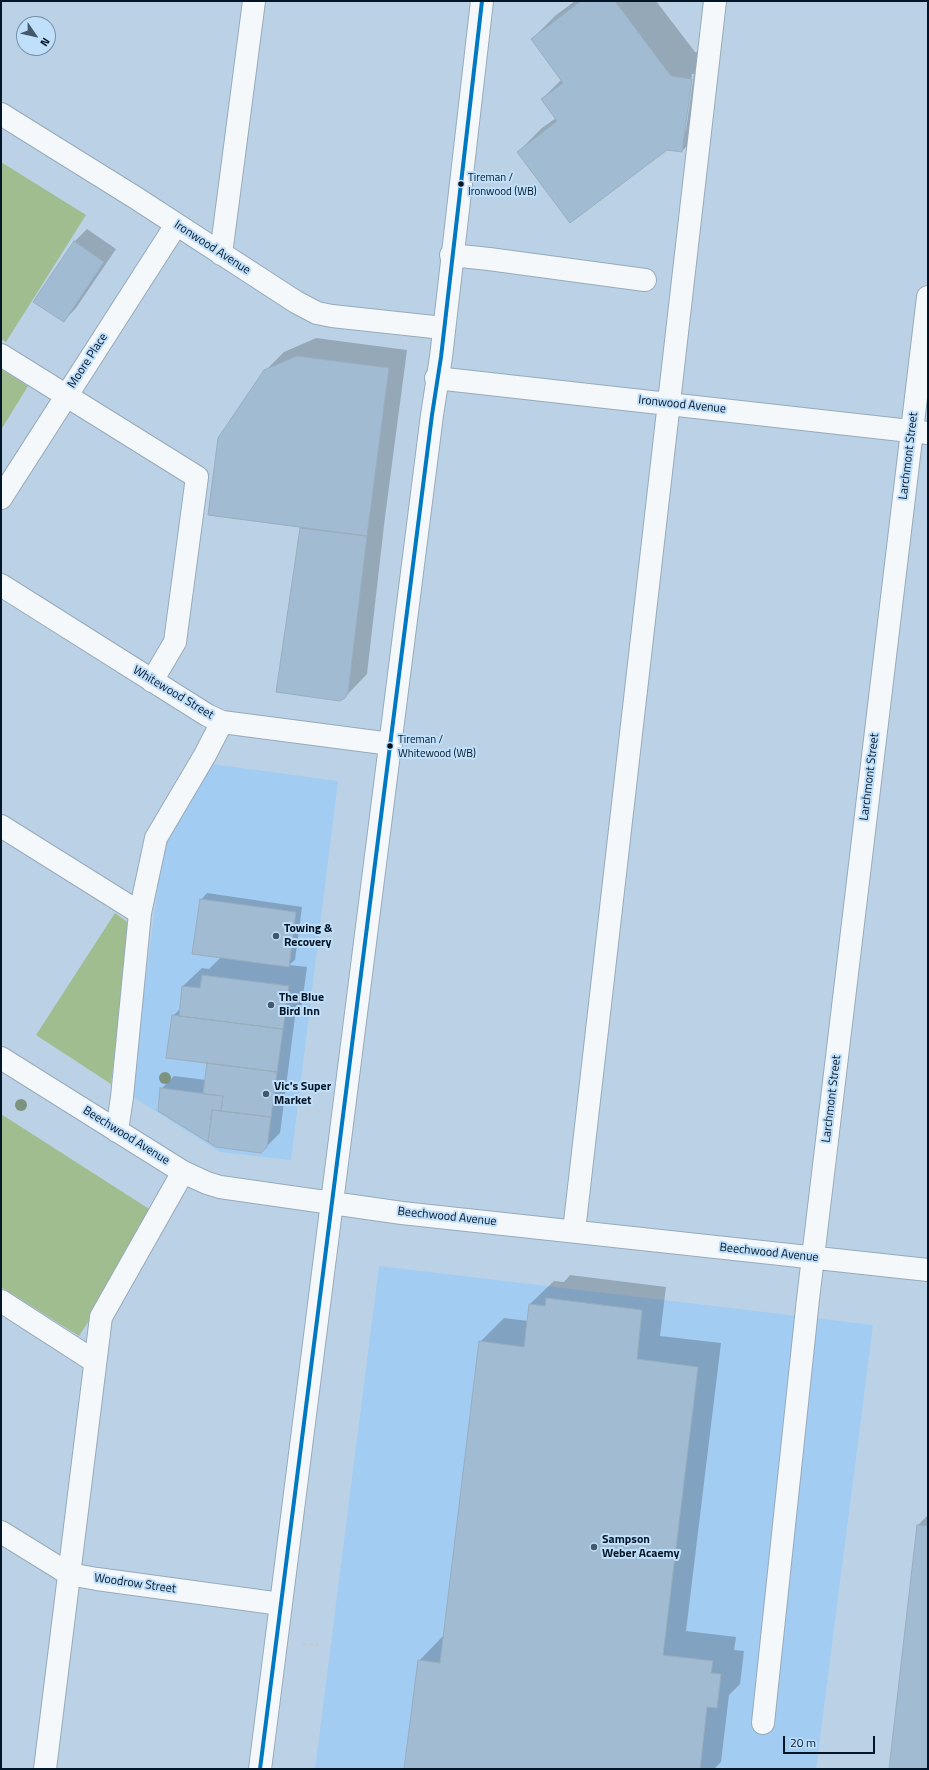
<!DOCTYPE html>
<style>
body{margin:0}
#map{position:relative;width:929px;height:1770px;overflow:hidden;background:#bbd2e6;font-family:"Titillium Web",sans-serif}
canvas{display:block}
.frame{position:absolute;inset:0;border:2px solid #031627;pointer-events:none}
.north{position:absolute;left:16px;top:16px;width:40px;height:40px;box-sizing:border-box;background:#c0dffb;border:1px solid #748fa6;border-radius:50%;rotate:124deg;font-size:11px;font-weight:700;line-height:16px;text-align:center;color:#031627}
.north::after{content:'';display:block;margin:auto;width:14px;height:18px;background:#43586a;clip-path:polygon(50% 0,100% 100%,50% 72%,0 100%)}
.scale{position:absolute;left:783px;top:1736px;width:92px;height:18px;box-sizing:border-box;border:2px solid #031627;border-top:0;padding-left:5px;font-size:12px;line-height:14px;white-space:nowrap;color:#031627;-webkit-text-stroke:3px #c0dffb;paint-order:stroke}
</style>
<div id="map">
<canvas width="929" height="1770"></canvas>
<div class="frame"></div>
<div class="north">N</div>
<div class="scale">20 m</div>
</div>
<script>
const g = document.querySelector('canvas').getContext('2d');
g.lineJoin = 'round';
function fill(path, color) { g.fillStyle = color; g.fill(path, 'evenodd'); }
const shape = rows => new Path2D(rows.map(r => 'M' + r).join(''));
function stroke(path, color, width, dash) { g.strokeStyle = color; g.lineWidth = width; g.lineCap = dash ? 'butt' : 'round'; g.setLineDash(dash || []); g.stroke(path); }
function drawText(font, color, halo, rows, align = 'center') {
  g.font = font + ' "Titillium Web",sans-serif'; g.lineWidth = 4; g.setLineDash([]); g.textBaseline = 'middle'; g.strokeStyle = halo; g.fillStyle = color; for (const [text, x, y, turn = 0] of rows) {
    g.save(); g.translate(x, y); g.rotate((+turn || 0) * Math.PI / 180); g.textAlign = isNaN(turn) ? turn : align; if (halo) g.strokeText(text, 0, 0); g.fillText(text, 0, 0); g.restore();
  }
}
const built = shape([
 [212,764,338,781,291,1160,220,1152,130,1095,165,833],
 [379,1266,873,1325,816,1769,315,1769]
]);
const green = shape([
 [1,162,86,215,6,342,1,339],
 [1,369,28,386,1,430],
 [115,913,130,924,111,1084,36,1035],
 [1,1114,157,1214,79,1336,1,1287]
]);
const shadow = shape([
 [575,1,656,1,695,52,715,55,706,127,682,151,667,149,518,152,542,128,556,118,542,99,562,79,532,39,556,15],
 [692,74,694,74,686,130,684,133],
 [87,229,116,249,76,308,64,321,74,242],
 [316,338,407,350,385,517,367,674,345,697,278,691,301,527,265,371,284,352],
 [207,893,302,907,295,960,289,965,307,967,301,1010,294,1017,295,1017,280,1133,261,1152,161,1089,174,1076,206,1080,208,1063,173,1016,181,1008,183,986,202,968,209,969,221,957,201,900],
 [570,1275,666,1287,660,1336,721,1343,686,1631,736,1637,734,1650,744,1651,740,1684,729,1695,721,1762,714,1769,405,1769,419,1661,442,1637,444,1637,480,1342,504,1318,528,1321,530,1304,554,1281,564,1282],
 [928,1515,928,1769,890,1769,918,1525]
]);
const building = shape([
 [581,1,615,1,671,76,692,79,682,152,667,150,570,223,517,152,557,121,541,99,563,83,531,39,581,1],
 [74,241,104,262,64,322,33,302,74,241],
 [297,356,389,368,367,536,208,515,218,438,264,370,297,356],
 [300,528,367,536,348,693,345,698,340,701,276,692,300,528],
 [200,899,296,912,289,967,192,954,200,899],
 [202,975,289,986,283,1029,179,1016,182,986,200,988,202,975],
 [172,1015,283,1029,277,1072,166,1058,172,1015],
 [207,1063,277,1072,271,1117,221,1111,223,1096,203,1094,207,1063],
 [160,1088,223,1096,221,1111,212,1110,208,1142,158,1111,160,1088],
 [212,1110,271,1117,267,1147,261,1153,216,1147,208,1142,212,1110],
 [546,1298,642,1310,637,1359,698,1367,663,1655,713,1661,711,1673,721,1674,717,1708,707,1707,700,1769,404,1769,418,1660,440,1663,479,1341,524,1347,529,1304,545,1306,546,1298],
 [917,1525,928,1526,928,1769,889,1769,917,1525]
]);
const path = shape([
 [303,1644,319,1645]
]);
const minor = shape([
 [1,114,136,198,296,302,317,313,332,316,443,328],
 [221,254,254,1],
 [451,255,489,259,645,280],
 [1,355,197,477,175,642,152,681],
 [436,378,928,433],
 [1,498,176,225],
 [1,585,207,715,222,722,391,744],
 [1,826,140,913],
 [1,1058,183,1172,207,1183,220,1187,402,1213,928,1270],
 [117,1131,122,1097,140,913,156,838,205,755,222,722],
 [574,1231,715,1],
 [1,1301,94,1361],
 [1,1532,69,1574,97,1579,281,1604],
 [763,1723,808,1299,928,297],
 [45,1769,101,1317,183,1172],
 [260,1769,432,415,441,357,482,1]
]);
const bus1 = shape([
 [260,1769,432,415,441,357,482,1]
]);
const trees = [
 [165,1078],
 [21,1105]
];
const markers = [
 [461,184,3.5,"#031627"],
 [390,746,3.5,"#031627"],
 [276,936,4,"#43586a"],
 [271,1005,4,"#43586a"],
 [266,1094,4,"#43586a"],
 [594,1547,4,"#43586a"]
];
const busNames = [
 ["Tireman /",468,178],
 ["Ironwood (WB)",468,192],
 ["Tireman /",398,740],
 ["Whitewood (WB)",398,754]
];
const streetNames = [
 ["Ironwood Avenue",212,248,33],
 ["Moore Place",88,361,-57],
 ["Ironwood Avenue",682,405,6],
 ["Larchmont Street",909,456,-83],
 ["Whitewood Street",173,693,31],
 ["Larchmont Street",870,777,-83],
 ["Larchmont Street",832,1099,-83],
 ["Beechwood Avenue",126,1136,32],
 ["Beechwood Avenue",447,1217,6],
 ["Beechwood Avenue",769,1253,6],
 ["Woodrow Street",135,1584,8]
];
const poiNames = [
 ["Towing &",284,929],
 ["Recovery",284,943],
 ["The Blue",279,998],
 ["Bird Inn",279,1012],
 ["Vic's Super",274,1087],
 ["Market",274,1101],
 ["Sampson",602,1540],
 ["Weber Acaemy",602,1554]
];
fill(built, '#a2ccf2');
fill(green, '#a0bd90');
fill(shadow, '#0003');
fill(building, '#a1bcd2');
stroke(building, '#99adbe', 1);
stroke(minor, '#96aabb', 24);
stroke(path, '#c4cad1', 2.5, [4, 2]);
stroke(minor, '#f5f8fb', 22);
stroke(bus1, '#0079c2', 4);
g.fillStyle = '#7e937f';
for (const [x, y] of trees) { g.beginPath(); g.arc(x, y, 6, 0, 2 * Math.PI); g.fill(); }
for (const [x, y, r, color] of markers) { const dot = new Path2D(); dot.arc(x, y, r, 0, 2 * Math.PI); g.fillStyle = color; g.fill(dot); stroke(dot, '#c0dffb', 1.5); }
drawText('11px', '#031627', '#c0dffb', busNames, 'left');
drawText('12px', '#031627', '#c0dffb', streetNames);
drawText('bold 12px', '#031627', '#c0dffb', poiNames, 'left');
</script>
